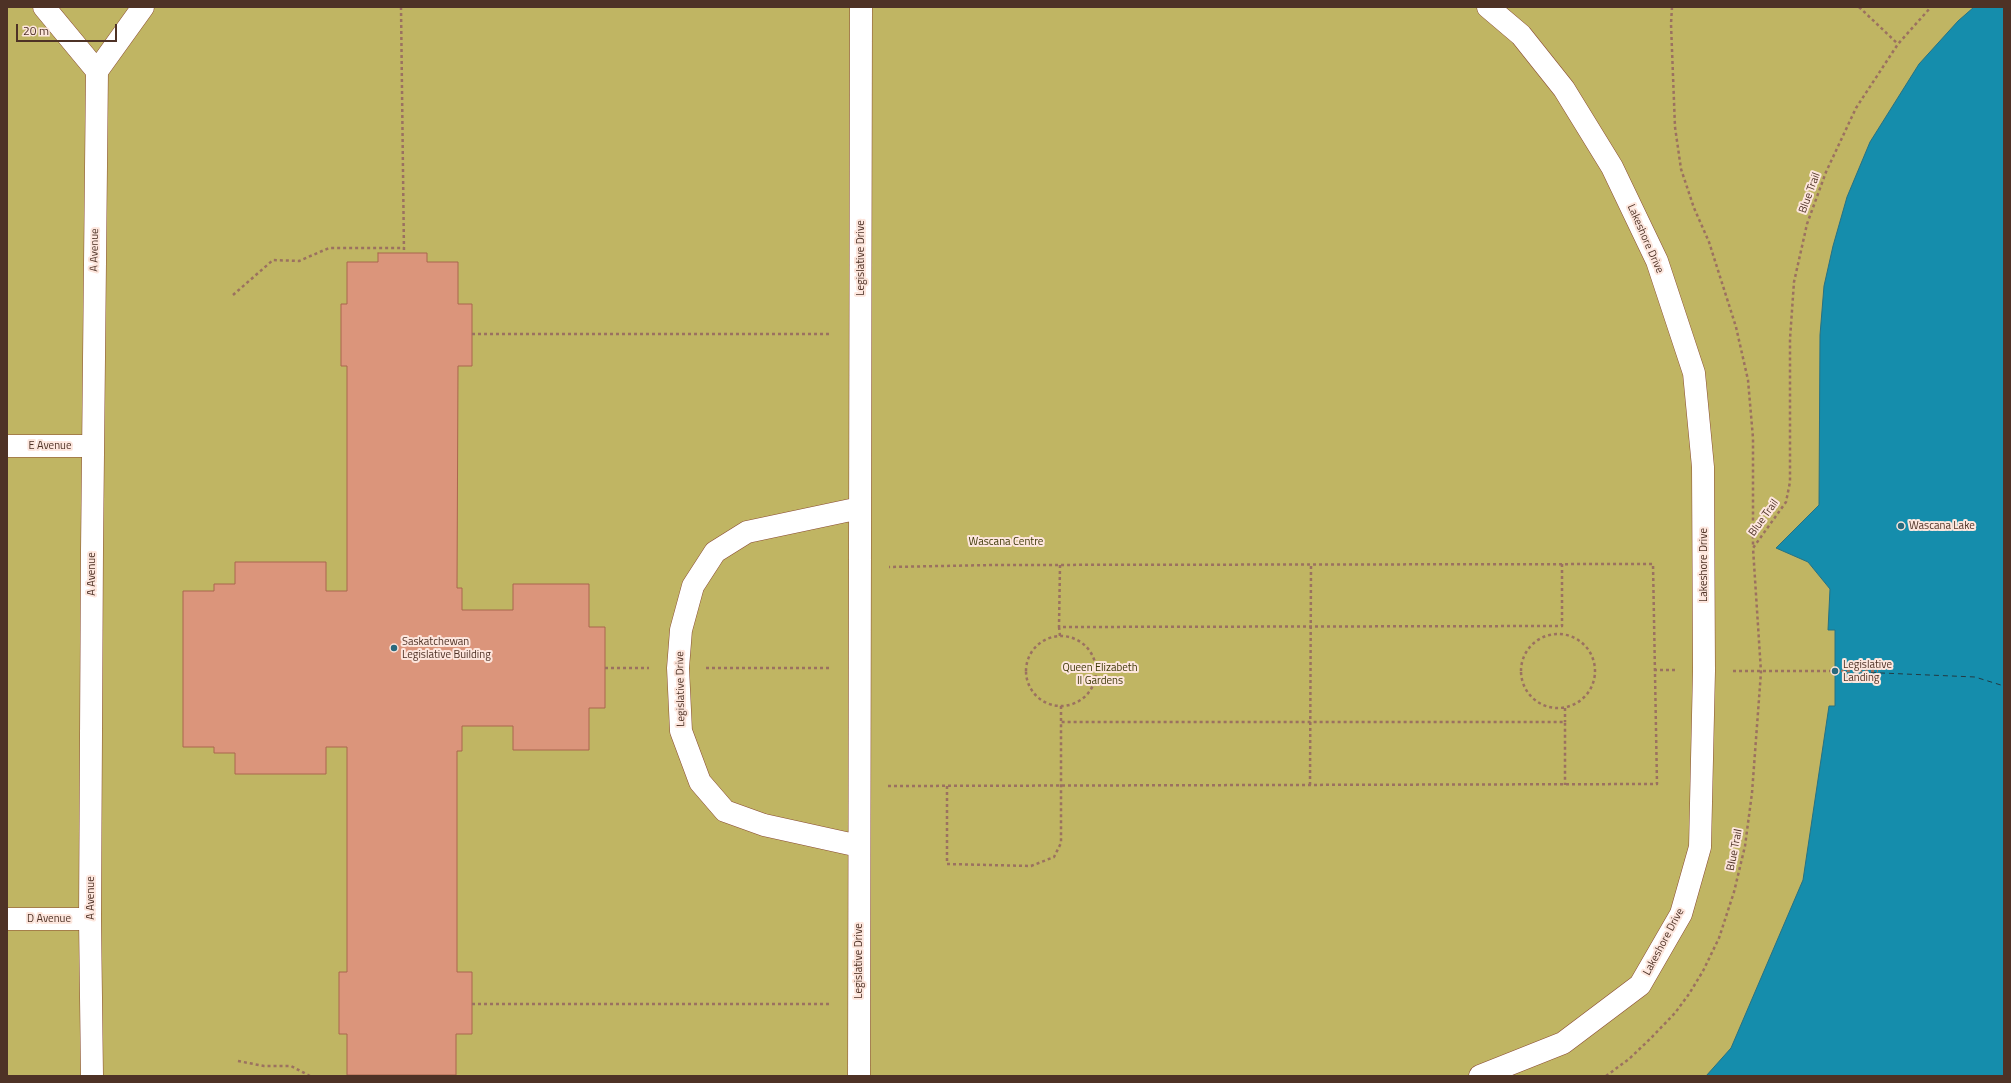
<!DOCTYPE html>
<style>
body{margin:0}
#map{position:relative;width:2011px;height:1083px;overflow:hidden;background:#f6bca5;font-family:"Titillium Web",sans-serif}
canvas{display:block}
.frame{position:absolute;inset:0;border:8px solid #4e3226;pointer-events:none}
.scale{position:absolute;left:16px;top:24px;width:101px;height:18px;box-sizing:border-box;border:2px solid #4e3226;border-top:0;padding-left:5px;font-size:12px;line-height:14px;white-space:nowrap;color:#4e3226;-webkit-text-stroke:3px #fde6dd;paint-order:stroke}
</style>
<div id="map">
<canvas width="2011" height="1083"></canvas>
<div class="frame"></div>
<div class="scale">20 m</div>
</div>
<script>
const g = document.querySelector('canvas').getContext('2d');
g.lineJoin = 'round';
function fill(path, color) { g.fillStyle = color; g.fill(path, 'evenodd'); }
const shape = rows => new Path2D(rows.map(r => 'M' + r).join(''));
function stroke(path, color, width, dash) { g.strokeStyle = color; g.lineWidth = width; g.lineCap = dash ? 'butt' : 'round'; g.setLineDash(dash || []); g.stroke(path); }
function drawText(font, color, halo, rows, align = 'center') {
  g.font = font + ' "Titillium Web",sans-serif'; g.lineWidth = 4; g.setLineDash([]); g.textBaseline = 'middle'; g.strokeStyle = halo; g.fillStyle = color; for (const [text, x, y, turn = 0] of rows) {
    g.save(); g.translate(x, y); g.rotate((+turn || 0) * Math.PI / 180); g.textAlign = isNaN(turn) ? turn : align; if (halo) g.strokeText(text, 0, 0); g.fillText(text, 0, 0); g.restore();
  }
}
const green = shape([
 [7,7,2004,7,2004,1076,7,1076]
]);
const water = shape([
 [1974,7,2004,7,2004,1076,1706,1076,1731,1048,1803,880,1829,706,1835,706,1835,630,1828,630,1830,589,1808,562,1776,548,1819,505,1820,335,1824,286,1833,246,1847,197,1870,142,1919,64,1958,21,1974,7]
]);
const ferry = shape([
 [1835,671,1975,677,2004,686]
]);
const building = shape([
 [378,253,427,253,427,262,458,262,458,304,472,304,472,366,458,366,457,588,462,588,462,610,513,610,513,584,589,584,589,627,605,627,605,708,589,708,589,750,513,750,513,726,462,726,462,751,457,751,457,972,472,972,472,1034,456,1034,456,1075,347,1075,347,1034,339,1034,339,972,347,972,347,747,326,747,326,774,235,774,235,753,214,753,214,747,183,747,183,591,214,591,214,584,235,584,235,562,326,562,326,591,347,591,347,366,341,366,341,304,347,304,347,262,378,262,378,253]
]);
const path = shape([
 [401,7,404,253],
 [1672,7,1671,24,1675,127,1681,169,1694,208,1709,242,1736,327,1748,380,1753,438,1753,547],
 [1859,7,1898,44],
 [233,295,273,260,299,261,329,248,404,248],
 [472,334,832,334],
 [1060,565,1059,627,1562,626,1562,564],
 [1059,627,1060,636],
 '1521 671a37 37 0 1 1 74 0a37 37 0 1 1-74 0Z',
 '1026 671a35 35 0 1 1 70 0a35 35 0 1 1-70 0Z',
 [605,668,649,668],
 [706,668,831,668],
 [1654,670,1676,670],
 [1733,671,1878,671],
 [1061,706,1061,722],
 [1565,708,1565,722],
 [1310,785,1311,565],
 [888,786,1657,784,1653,564,993,565,889,567],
 [947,786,947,864,1031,866,1054,857,1061,843,1061,722,1565,722,1565,785],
 [472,1004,830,1004],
 [238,1061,264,1066,291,1066,310,1076],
 [1606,1076,1629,1059,1651,1038,1675,1013,1689,994,1703,971,1719,938,1734,892,1745,846,1752,793,1761,672,1753,548,1786,502,1790,482,1790,339,1794,282,1807,224,1826,172,1856,108,1898,44,1931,7]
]);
const minor = shape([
 [44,7,97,71],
 [7,446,92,446],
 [859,846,764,825,725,811,700,782,681,731,678,668,681,630,693,586,715,552,747,532,860,508],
 [7,919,90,919],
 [92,1076,90,919,92,550,97,71,143,7],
 [859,1076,861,7],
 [1480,1076,1563,1043,1640,985,1681,914,1700,847,1704,671,1703,467,1694,373,1657,261,1612,167,1564,89,1521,35,1488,7]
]);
const markers = [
 [1901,526,4,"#29697d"],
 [394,648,4,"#29697d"],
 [1835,671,4,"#29697d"]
];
const streetNames = [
 ["Blue Trail",1810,193,-70],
 ["Lakeshore Drive",1645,239,66],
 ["A Avenue",95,250,-89],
 ["Legislative Drive",861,258,-90],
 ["E Avenue",50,446],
 ["Blue Trail",1764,518,-54],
 ["Lakeshore Drive",1704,565,-90],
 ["A Avenue",92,574,-90],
 ["Legislative Drive",681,689,-91],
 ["Blue Trail",1735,850,-79],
 ["A Avenue",91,898,-90],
 ["D Avenue",49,919],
 ["Lakeshore Drive",1664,942,-62],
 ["Legislative Drive",859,961,-90]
];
const poiNames = [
 ["Wascana Lake",1909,526],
 ["Saskatchewan",402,642],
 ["Legislative Building",402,655],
 ["Legislative",1843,665],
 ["Landing",1843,678]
];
const parkNames = [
 ["Wascana Centre",1006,542],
 ["Queen Elizabeth",1100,668],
 ["II Gardens",1100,681]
];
fill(green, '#c0b563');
fill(water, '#158dac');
stroke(water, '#267284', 1);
stroke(ferry, '#233a42', 1, [5, 4]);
fill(building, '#db957b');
stroke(building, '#a9674e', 1);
stroke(minor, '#894b32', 23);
stroke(path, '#9b7160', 2.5, [3, 3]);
stroke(minor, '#fff', 22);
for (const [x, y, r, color] of markers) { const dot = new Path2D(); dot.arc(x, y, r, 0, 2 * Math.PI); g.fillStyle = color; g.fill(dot); stroke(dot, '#fde6dd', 1.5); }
drawText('11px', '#4e3226', '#fde6dd', streetNames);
drawText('11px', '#4e3226', '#fde6dd', poiNames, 'left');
drawText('11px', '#3d3707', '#fde6dd', parkNames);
</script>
